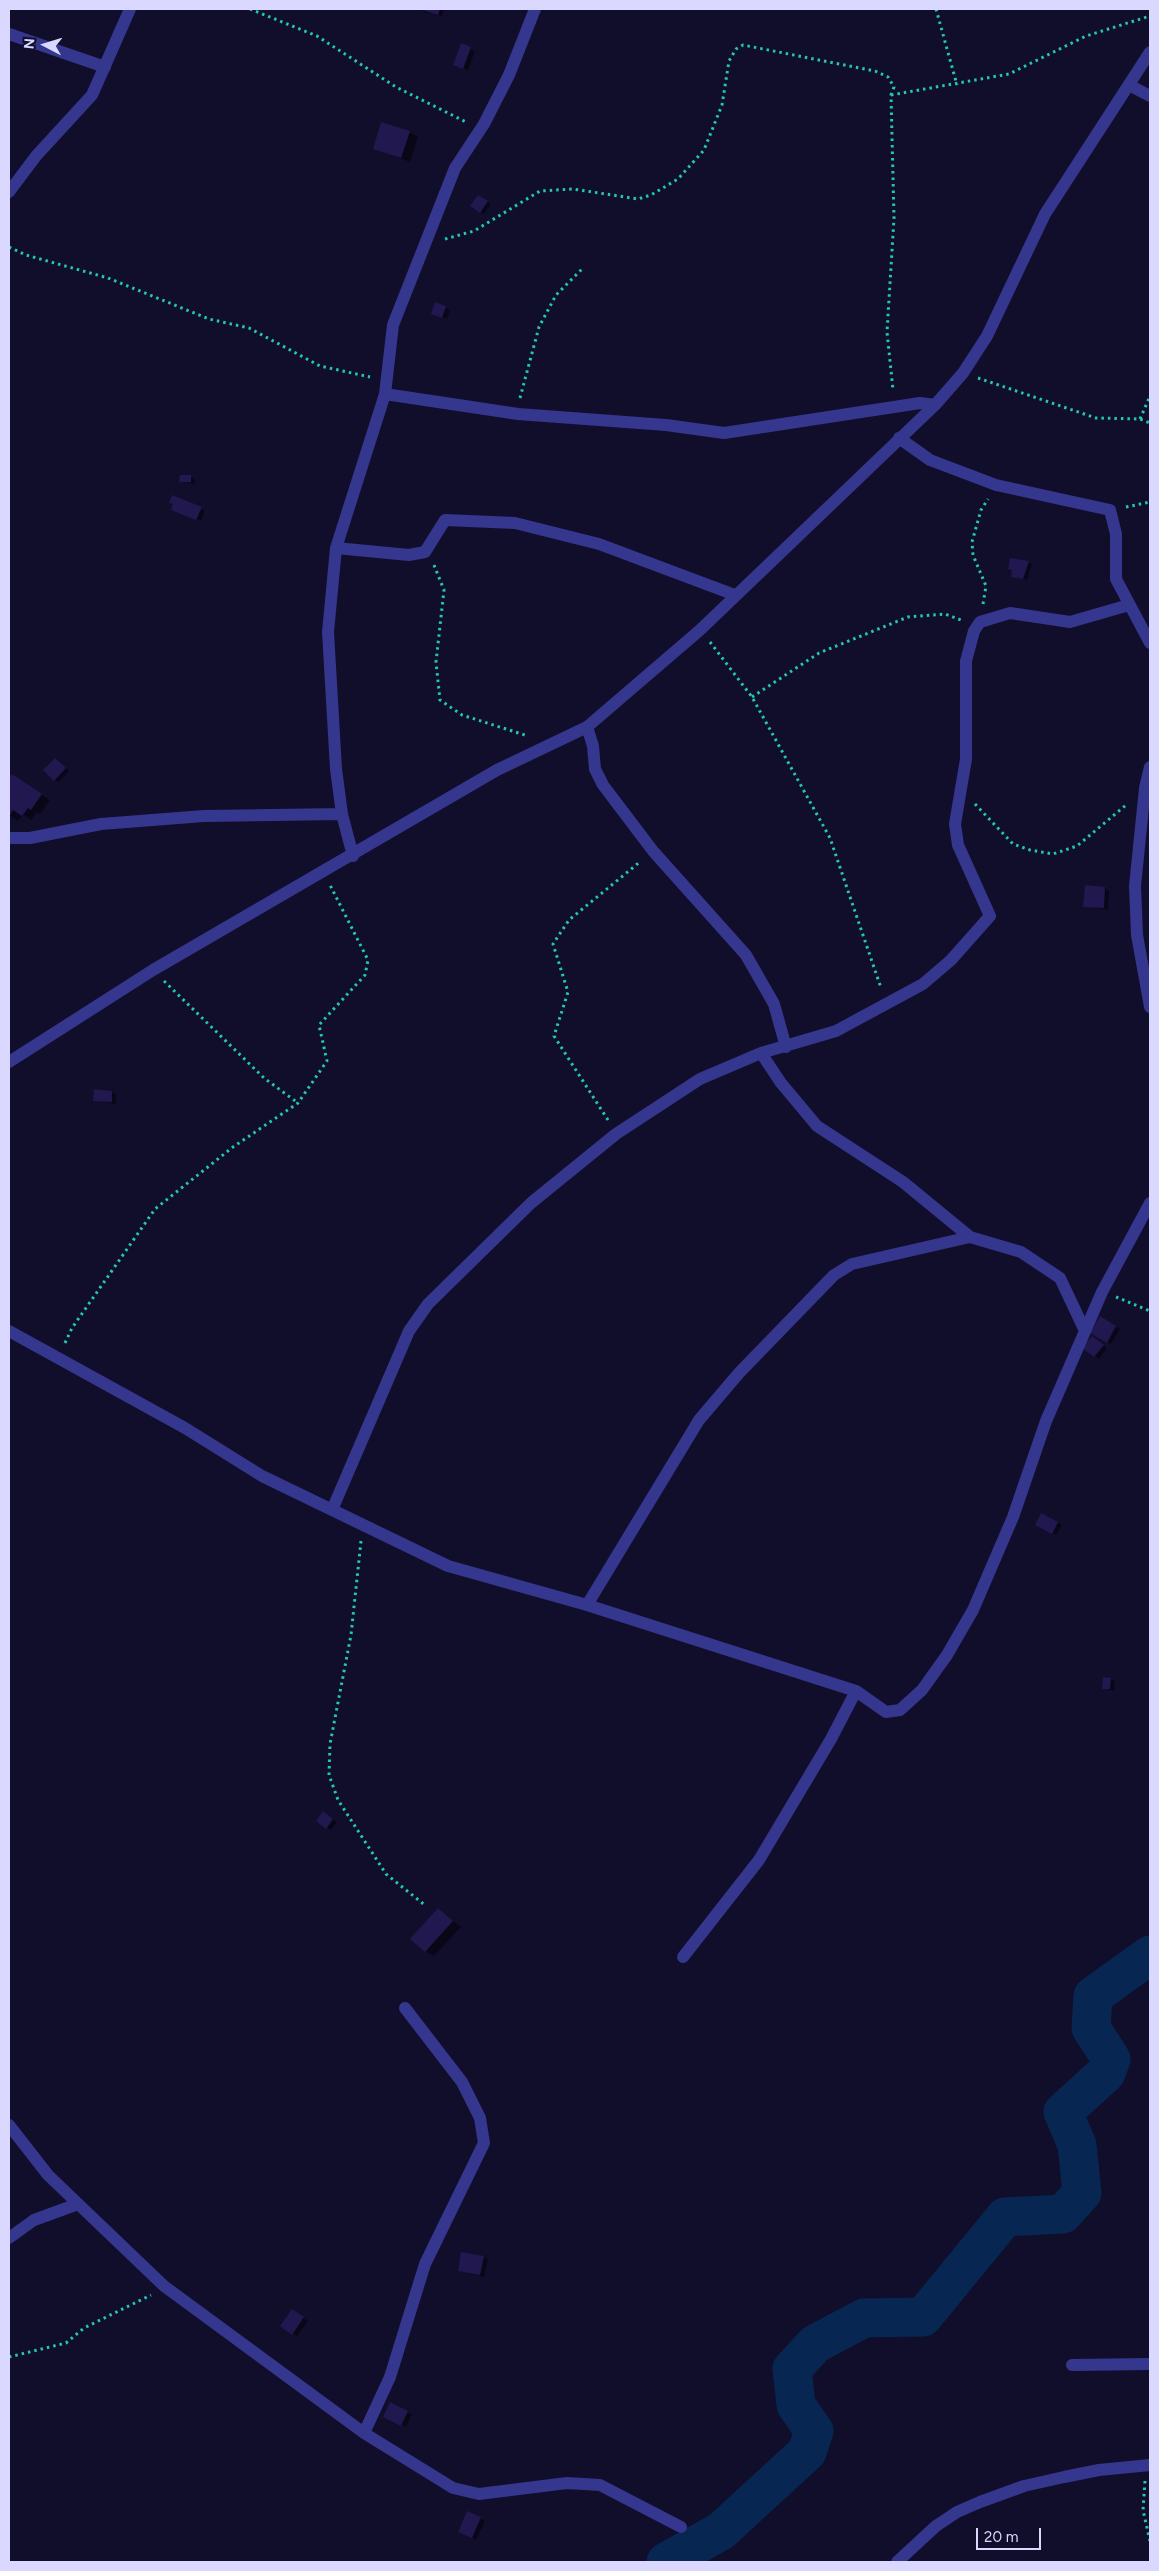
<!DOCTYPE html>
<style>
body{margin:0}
#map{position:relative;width:1159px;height:2571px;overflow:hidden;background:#110e2b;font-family:Figtree,sans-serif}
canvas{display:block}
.frame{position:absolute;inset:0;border:10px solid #dad8ff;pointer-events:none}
.north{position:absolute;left:20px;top:20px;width:50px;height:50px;-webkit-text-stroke:4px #110e2b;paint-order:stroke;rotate:275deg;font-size:14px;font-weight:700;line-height:20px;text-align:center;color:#dad8ff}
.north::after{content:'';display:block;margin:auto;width:18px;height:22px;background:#dad8ff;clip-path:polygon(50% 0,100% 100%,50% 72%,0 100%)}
.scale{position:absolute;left:976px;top:2528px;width:65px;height:22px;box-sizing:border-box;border:2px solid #dad8ff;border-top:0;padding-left:6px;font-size:15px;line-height:18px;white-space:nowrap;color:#dad8ff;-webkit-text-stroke:4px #110e2b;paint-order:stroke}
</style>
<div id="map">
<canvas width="1159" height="2571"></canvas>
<div class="frame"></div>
<div class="north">N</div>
<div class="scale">20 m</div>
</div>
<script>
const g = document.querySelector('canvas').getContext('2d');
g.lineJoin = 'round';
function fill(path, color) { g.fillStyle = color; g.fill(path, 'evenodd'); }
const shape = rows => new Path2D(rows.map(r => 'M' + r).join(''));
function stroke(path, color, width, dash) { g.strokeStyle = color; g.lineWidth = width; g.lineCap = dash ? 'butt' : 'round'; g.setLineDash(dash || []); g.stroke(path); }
const shadow = shape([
 [420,9,444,9,442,16,424,12],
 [462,45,475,51,468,70,459,67],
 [409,132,418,137,410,162,374,148],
 [478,196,491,204,484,214,480,212],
 [436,304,450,310,447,319,437,315],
 [191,477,195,479,195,484,181,481],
 [201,508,205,511,201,521,177,512],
 [1028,562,1032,564,1027,580,1013,576,1013,571,1009,569],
 [55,759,69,771,59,782,55,780],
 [12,775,50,800,40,814,37,812,31,820,23,815,18,821,9,815,9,780],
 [1105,888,1109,891,1108,910,1085,906],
 [112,1092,116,1094,116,1104,94,1100],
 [1100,1318,1120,1329,1111,1344,1092,1332],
 [1096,1340,1107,1348,1099,1359,1084,1348],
 [1042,1514,1062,1525,1056,1535,1037,1524],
 [1111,1679,1115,1681,1114,1691,1103,1688],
 [327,1815,337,1822,331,1830,327,1828],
 [438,1910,461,1927,434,1956,425,1951],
 [483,2257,488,2259,484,2277,459,2270],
 [296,2313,308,2321,297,2336,281,2326],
 [390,2404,412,2414,406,2427,388,2419],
 [467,2512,485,2521,476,2540,463,2533]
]);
const river = shape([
 [666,2562,721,2531,807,2452,814,2431,796,2405,792,2369,815,2344,864,2318,923,2317,1005,2217,1063,2214,1082,2193,1077,2145,1063,2112,1106,2073,1111,2059,1091,2028,1093,1996,1150,1955]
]);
const building = shape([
 [419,9,440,9,438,15],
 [461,43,471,47,463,69,453,65],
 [381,122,410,131,401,158,373,149],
 [478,195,488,201,480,213,470,206],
 [435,302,446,306,442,318,431,314],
 [180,475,191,475,191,482,179,482],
 [172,495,202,507,196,520,171,510,173,504,169,503],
 [1010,558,1029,561,1023,579,1011,577,1012,570,1008,569],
 [55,758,66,768,54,781,43,770],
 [12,774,42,794,31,810,28,808,22,816,13,810,9,817,9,778],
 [1085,885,1105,887,1104,908,1083,907],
 [94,1089,112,1091,112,1102,93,1101],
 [1100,1316,1116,1326,1107,1343,1090,1333],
 [1092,1336,1104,1345,1094,1357,1082,1348],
 [1041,1513,1058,1522,1052,1534,1035,1525],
 [1103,1677,1111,1678,1110,1689,1102,1689],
 [323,1811,333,1819,326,1829,316,1821],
 [438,1908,453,1921,425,1952,410,1939],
 [461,2252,484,2256,480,2275,458,2271],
 [292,2309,304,2317,292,2335,280,2326],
 [390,2402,408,2411,401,2426,383,2417],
 [467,2511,481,2517,472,2538,458,2532]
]);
const path = shape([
 [250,9,317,36,396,87,466,122],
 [936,9,957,85],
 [891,95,1009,74,1086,36,1150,16],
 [445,239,474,231,540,191,573,189,638,199,651,195,678,179,704,150,722,105,729,61,736,49,743,45,875,71,888,77,894,87,891,95,894,218,887,332,893,390],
 [9,247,26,255,108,278,209,319,249,328,320,366,370,377],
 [978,378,1096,418,1140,419,1150,423],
 [520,398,539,327,556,295,582,269],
 [1140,419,1150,396],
 [1126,507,1150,502],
 [434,565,444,590,436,662,440,700,462,715,528,736],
 [983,604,986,586,973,555,972,542,981,510,988,499],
 [710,642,752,697,830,838,881,988],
 [752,697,819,653,908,617,945,614,961,620],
 [975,804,1013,844,1030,850,1053,854,1077,846,1126,805],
 [164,981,264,1078,298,1103],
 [608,1120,554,1036,568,992,553,944,569,920,641,861],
 [1116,1297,1150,1311],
 [65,1343,72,1328,155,1209,233,1147,298,1103,327,1061,319,1025,365,975,368,960,330,885],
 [361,1541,351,1635,330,1744,329,1775,338,1800,386,1874,426,1906],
 [9,2357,66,2343,84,2328,151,2295],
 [1145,2481,1143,2510,1150,2541]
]);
const minor = shape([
 [9,34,105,67],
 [1129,85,1150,96],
 [9,192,36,156,92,95,130,9],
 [385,394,518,414,666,425,724,433,920,403,935,405],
 [899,438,930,460,996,485,1110,510,1116,534,1116,579,1150,643],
 [336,548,409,555,425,552,445,520,515,523,599,544,735,595],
 [587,727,593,746,595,769,603,785,653,851,746,955,774,1004,786,1047],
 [1150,767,1145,788,1135,886,1137,935,1150,1007],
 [9,838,30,838,101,824,204,816,342,814],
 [353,856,342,814,336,769,328,632,336,548,385,394,393,325,455,168,484,124,509,75,535,9],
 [761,1053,781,1083,817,1126,903,1182,970,1237,1021,1252,1060,1278,1085,1331],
 [9,1062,153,970,497,770,587,727,700,630,935,405,963,373,987,336,1045,214,1150,52],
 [9,1331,185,1428,262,1476,448,1566,587,1605,856,1691,886,1712,900,1710,922,1690,947,1655,973,1610,1013,1517,1046,1421,1102,1292,1150,1203],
 [332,1510,409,1331,428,1304,531,1203,616,1134,700,1079,761,1053,836,1031,923,984,951,960,990,916,958,845,955,824,966,759,966,661,974,631,980,622,1010,613,1070,622,1129,605],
 [587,1605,699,1420,739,1373,834,1275,852,1264,970,1237],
 [683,1957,759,1860,831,1739,856,1691],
 [9,2125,48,2175,164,2286,364,2433,453,2488,479,2494,567,2483,600,2485,681,2527],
 [9,2238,34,2220,78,2204],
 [1072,2365,1150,2364],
 [364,2433,390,2377,425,2264,484,2143,480,2118,462,2082,405,2008],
 [897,2562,936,2526,957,2512,980,2502,1024,2486,1064,2477,1099,2470,1150,2465]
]);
fill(shadow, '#0007');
stroke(river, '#072651', 39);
fill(building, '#20184e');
stroke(path, '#24c7b4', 3, [2.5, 4]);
stroke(minor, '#35368e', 12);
</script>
